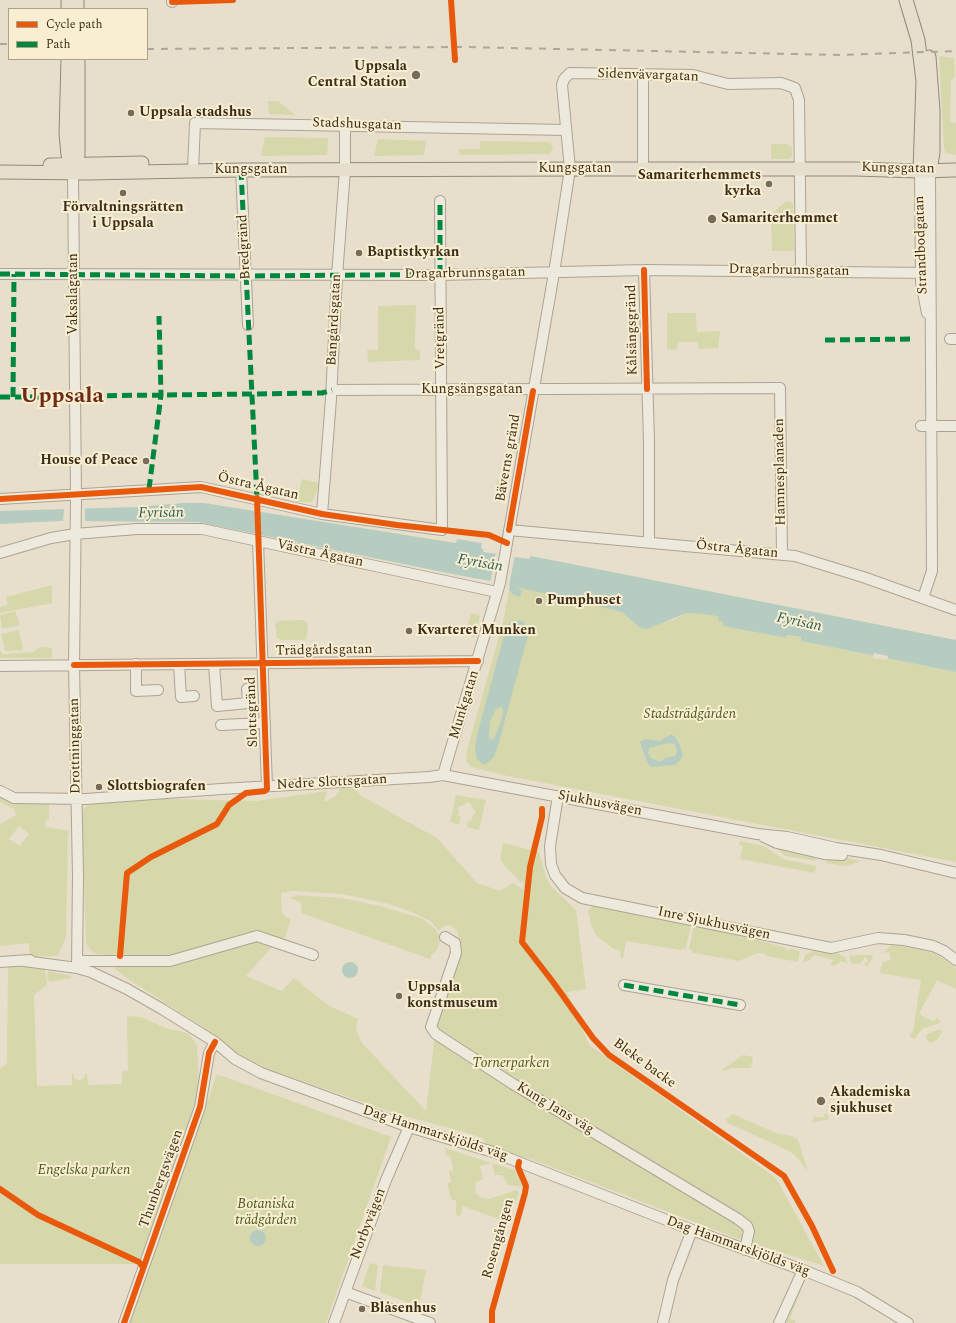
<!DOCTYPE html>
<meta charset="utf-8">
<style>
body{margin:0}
#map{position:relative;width:956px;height:1323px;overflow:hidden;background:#e7dfcb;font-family:Spectral,serif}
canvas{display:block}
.legend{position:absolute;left:8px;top:8px;width:140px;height:52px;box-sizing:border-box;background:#f9eed0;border:1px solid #ada088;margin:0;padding:5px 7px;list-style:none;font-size:12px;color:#3b2c1b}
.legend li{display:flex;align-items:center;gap:8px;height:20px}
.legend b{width:20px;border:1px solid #ada088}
</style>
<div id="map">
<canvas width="956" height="1323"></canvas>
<ul class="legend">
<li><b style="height:5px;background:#e8590c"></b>Cycle path</li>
<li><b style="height:5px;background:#00873e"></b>Path</li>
</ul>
</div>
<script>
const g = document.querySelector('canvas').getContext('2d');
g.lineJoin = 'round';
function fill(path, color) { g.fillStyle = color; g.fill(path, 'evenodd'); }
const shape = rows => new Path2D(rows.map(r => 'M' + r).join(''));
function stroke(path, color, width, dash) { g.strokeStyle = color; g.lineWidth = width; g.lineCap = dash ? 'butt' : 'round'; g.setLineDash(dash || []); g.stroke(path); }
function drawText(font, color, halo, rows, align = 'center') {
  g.font = font + ' Spectral,serif'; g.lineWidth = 4; g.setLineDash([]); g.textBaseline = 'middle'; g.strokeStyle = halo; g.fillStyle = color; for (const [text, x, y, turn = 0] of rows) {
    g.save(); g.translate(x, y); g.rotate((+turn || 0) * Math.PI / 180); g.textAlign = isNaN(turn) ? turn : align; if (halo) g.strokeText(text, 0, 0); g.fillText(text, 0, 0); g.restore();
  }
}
const green = shape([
 [939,56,954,58,955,76,951,81,950,122,956,123,956,155,946,153,944,149],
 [268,101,278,101,295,115,269,114],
 [265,137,328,138,327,155,261,156],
 [378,139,426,141,424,155,374,156],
 [480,141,546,142,551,143,553,149,549,154,546,154,460,155,459,149,480,149],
 [771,144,788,144,788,146,792,146,792,156,789,159,771,159],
 [786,202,791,202,793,204,794,251,772,251,771,216,778,208],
 [416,305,415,349,420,350,420,360,368,362,367,350,378,350,378,306],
 [667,313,696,313,697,332,720,331,718,348,699,349,698,342,678,342,677,350,667,349],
 [302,479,320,483,312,502,296,502],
 [498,480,508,481,506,497,493,494,496,491,501,491,502,486,496,485],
 [52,585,52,603,0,613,0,607,8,605,6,597],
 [517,586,622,612,640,628,673,620,687,613,711,615,719,617,723,622,724,626,785,638,787,635,801,637,801,641,956,672,956,862,503,775,471,767,466,761,467,750,503,622,509,590,512,594],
 [15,611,20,625,2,629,0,615],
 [471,613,480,616,475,637,465,634],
 [303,620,308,624,307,638,305,640,281,640,277,638,275,624,278,621],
 [19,630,23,650,5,651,1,634],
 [40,647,52,648,52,658,0,658,0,650,2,654,5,654,33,652],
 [341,787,356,789,360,795,437,838,477,883,500,891,513,883,524,890,523,882,520,882,500,860,503,843,539,852,546,877,551,886,576,910,586,989,567,992,589,1045,776,1178,824,1266,736,1238,531,1159,487,1147,483,1138,468,1133,397,1114,259,1066,240,1056,206,1029,125,977,114,968,111,955,97,954,90,950,86,943,82,826,82,814,84,808,89,805,128,798,257,801,327,791,324,802,336,796],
 [293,891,342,894,389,904,414,913,430,921,439,931,442,927,449,925,457,930,460,948,458,964,436,1025,426,1111,362,1043,356,1030,358,1019,328,1005,294,978,282,991,246,976,270,949,285,938,291,919,286,917,282,913,281,893],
 [0,793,49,803,49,820,46,820,45,827,70,831,68,833,66,937,58,956,30,957,29,943,0,946,0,824,16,815,14,809,0,802],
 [19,826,29,834,20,846,9,839],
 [456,795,486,800,479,830,467,827,468,821,471,821,473,815,476,813,469,802,457,808,459,812,458,816,461,817,459,825,450,822],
 [740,841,764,846,783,859,816,866,815,873,740,859,743,846,739,845],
 [776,848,812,855,817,861,785,856],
 [833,855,861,861,846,866,825,863,827,858],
 [296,895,341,898,380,906,423,919,436,930,441,938,440,942,436,951,432,954,430,959,301,913,302,908,300,902,290,898],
 [593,905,629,911,636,915,653,919,662,918,691,925,686,948,680,950,626,941,623,958,621,958,620,951,612,948,597,936,591,925,588,911],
 [694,925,751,938,786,948,786,951,792,949,800,951,798,962,767,956,763,953,757,953,739,961,694,953,689,948],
 [896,945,930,952,943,958,956,968,956,989,937,980,919,1014,934,1022,936,1018,942,1022,922,1029,915,1039,909,1036,913,1031,921,980,880,973,882,962,891,960,889,952,883,953,890,946],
 [812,951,835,952,845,957,847,963,841,961,836,965,830,966,833,960,814,955,810,960,803,962,805,955],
 [859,955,872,955,873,957,867,967,864,965,868,960,865,957,861,963,852,964,849,956],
 [8,963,44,963,47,985,34,995,37,1086,72,1085,72,1072,75,1079,79,1080,83,1079,87,1072,88,1085,122,1084,122,1071,128,1071,127,1016,141,1017,165,1028,180,1031,189,1034,197,1045,199,1088,196,1106,140,1264,0,1264,0,1069,7,1063],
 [48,971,71,976,71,978,51,982,47,979],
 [940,1029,942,1032,937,1040,931,1043,928,1042,926,1038,927,1034],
 [743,1055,753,1057,751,1068,731,1068,725,1071,722,1070],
 [217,1074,391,1137,326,1323,129,1323],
 [825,1113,828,1115,829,1119,812,1123,814,1116,823,1118],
 [733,1114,778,1134,792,1136,798,1140,808,1172,798,1158,789,1151,728,1123,726,1119],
 [445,1148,517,1171,524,1187,508,1185,502,1175,495,1175,492,1163,480,1166,483,1179,476,1182,475,1192,481,1198,489,1199,516,1190,519,1192,515,1204,506,1201,502,1213,508,1215,506,1220,509,1222,506,1226,500,1225,499,1219,462,1206,462,1212,460,1216,456,1215,456,1201,451,1199,447,1183,451,1183,449,1170,453,1171,451,1157,446,1155],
 [370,1263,378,1265,375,1291,362,1286],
 [383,1265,426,1270,419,1307,380,1292],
 [799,1290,801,1291,790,1318,796,1321,795,1323,788,1323,783,1321]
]);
const water = shape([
 [184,503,204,503,456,543,457,539,482,543,481,549,484,549,483,552,529,559,531,556,956,640,956,672,801,641,801,637,787,635,786,638,723,626,723,622,718,621,719,617,711,615,687,613,647,629,640,628,622,612,517,587,522,590,520,597,512,594,509,590,510,586,491,579,490,581,452,574,198,522,60,521,0,524,0,511,136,507],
 [515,620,523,621,529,632,497,749,494,757,486,764,483,764,477,759,475,750,477,735,506,628,509,623],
 [501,707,503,710,501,722,494,738,490,740,489,736,490,721,496,709],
 [671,734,676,738,681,748,683,756,681,759,675,765,651,767,647,762,640,742,645,739,661,741],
 [668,743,675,744,677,751,675,756,665,758,660,762,651,758,648,753,649,748],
 '342 970a8 8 0 1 1 16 0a8 8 0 1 1-16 0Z',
 '250 1238a8 8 0 1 1 16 0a8 8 0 1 1-16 0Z'
]);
const pier = shape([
 [85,506,85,524,63,523,64,507],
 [496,552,515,555,509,586,491,579],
 [874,653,888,656,887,660,873,658]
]);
const minor = shape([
 [172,0,172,2],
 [643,74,643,169],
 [193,170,195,123,566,130],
 [241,170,248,325],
 [920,171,921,282,927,313],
 [73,173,76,499,74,665,78,876,77,968],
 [644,270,649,442,649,542],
 [0,274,440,275,644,270,930,273],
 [950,339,956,339],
 [332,390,780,388,782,555],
 [921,426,956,426],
 [0,499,201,487,322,514,442,530,440,201],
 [322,514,331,399,337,276,345,170,345,125],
 [509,530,795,556,863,577,956,610],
 [258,541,267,786],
 [0,553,51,538,75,534,137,529,202,529,497,592],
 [923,598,932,571,930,171],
 [136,664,136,691,158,690],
 [179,664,181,697,194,696],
 [214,664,217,706,248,703,247,689],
 [0,666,478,661],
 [221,725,265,723],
 [443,775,500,583,506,549,554,273,570,169,562,85,564,79,570,73,693,75,728,84,781,83,795,88,799,100,801,271],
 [0,791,14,798,86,799,221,789,429,777,443,775,757,834,787,837,836,848,881,855,956,873],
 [558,796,550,846,551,864,555,875,565,888,582,898,831,948,878,938,904,940,933,946,944,951,956,960],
 [764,837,777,843,824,854,842,855],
 [445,937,455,943,456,953,431,1027,436,1034,513,1084,738,1219,747,1226,749,1231,745,1250],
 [24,961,77,968,91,972,127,989,162,1009,215,1042,235,1059,261,1073,409,1127,493,1152,692,1230,803,1270,857,1292,908,1323],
 [77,961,170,961,257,936,313,955],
 [0,962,30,960],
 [624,985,740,1005],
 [345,1292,430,1323],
 [124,1323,200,1107,209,1053,215,1042],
 [334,1323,386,1180,409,1127],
 [663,1323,673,1280,692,1230],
 [779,1323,803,1270]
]);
const major = shape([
 [77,0,77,9],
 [906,0,918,40,923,81,920,171],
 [68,9,68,0],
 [929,57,933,110,933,152,930,171],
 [68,59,66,134,68,155,73,164],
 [50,165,142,163],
 [73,171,73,164,78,155,78,59],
 [0,172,88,173,241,170,587,169,855,169,920,171,956,170]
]);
const rail = shape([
 [0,44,9,44],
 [147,49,465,47,840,55,956,51]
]);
const quiet = shape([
 [241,170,257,498],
 [0,274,247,276,482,274],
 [440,275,440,201],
 [825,340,915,339],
 [77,396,251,394,322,393,332,390],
 [0,397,68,397],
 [13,397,14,274],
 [149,489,161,395,159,316],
 [624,985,740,1005]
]);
const cycleway = shape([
 [451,0,455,60],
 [172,2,233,0],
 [644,270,647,389],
 [0,499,201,487,322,514,397,525,489,535,507,543],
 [509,530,533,391],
 [74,665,478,661],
 [542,809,542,817,530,867,522,942,553,982,593,1038,609,1055,784,1176,812,1226,833,1271],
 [120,956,127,873,151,857,217,824,229,805,246,793,265,791,267,789,257,498],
 [0,1189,38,1215,139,1262,143,1267],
 [124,1323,200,1107,209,1053,215,1042],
 [492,1323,492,1311,525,1193,526,1186,518,1167,519,1162]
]);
const markers = [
 [416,75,5,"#776b59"],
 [131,113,4,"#776b59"],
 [769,184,4,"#776b59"],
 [123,193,4,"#776b59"],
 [712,219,5,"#776b59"],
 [359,253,4,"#776b59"],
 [146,461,4,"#776b59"],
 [539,601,4,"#776b59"],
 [409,631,4,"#776b59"],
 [99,787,4,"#776b59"],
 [399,996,4,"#776b59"],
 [821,1101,5,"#776b59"],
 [362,1309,4,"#776b59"]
];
const poiNames = [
 ["Uppsala",407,67,"right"],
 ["Central Station",407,83,"right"],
 ["Uppsala stadshus",139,113],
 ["Samariterhemmets",761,176,"right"],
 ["kyrka",761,192,"right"],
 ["Förvaltningsrätten",123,208,"center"],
 ["i Uppsala",123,224,"center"],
 ["Samariterhemmet",721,219],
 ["Baptistkyrkan",367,253],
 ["House of Peace",138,461,"right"],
 ["Pumphuset",547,601],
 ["Kvarteret Munken",417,631],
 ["Slottsbiografen",107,787],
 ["Uppsala",407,988],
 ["konstmuseum",407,1004],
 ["Akademiska",830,1093],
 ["sjukhuset",830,1109],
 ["Blåsenhus",370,1309]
];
const streetNames = [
 ["Sidenvävargatan",648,76,2],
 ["Stadshusgatan",357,125,2],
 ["Kungsgatan",575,169],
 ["Kungsgatan",898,169,1],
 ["Kungsgatan",251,170],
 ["Strandbodgatan",922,245,-92],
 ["Bredgränd",245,247,-93],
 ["Dragarbrunnsgatan",789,271,1],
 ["Dragarbrunnsgatan",465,274,-1],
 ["Vaksalagatan",74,294,-90],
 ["Bangårdsgatan",335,320,-87],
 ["Kålsängsgränd",633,330,-91],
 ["Vretgränd",441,338,-91],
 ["Kungsängsgatan",472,390],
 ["Bäverns gränd",509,458,-80],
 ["Hamnesplanaden",781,472,-91],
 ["Östra Ågatan",258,487,13],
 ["Östra Ågatan",737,550,6],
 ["Västra Ågatan",320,554,12],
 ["Trädgårdsgatan",324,651,-1],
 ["Munkgatan",465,705,-73],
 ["Slottsgränd",253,712,-92],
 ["Drottninggatan",76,746,-91],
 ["Nedre Slottsgatan",332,783,-3],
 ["Sjukhusvägen",600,804,11],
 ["Inre Sjukhusvägen",714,924,12],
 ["Bleke backe",644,1064,36],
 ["Kung Jans väg",555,1109,31],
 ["Dag Hammarskjölds väg",435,1134,18],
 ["Thunbergsvägen",162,1179,-70],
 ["Norbyvägen",369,1224,-69],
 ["Rosengången",499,1239,-74],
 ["Dag Hammarskjölds väg",738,1247,20]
];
const parkNames = [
 ["Stadsträdgården",690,715],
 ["Tornerparken",511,1064],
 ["Engelska parken",84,1171],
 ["Botaniska",266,1205],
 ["trädgården",266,1221]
];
const waterNames = [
 ["Fyrisån",161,514,-1],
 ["Fyrisån",480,564,10],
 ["Fyrisån",799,623,12]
];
const townNames = [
 ["Uppsala",62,398]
];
fill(green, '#d6d8ac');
fill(water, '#b7ccc0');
fill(pier, '#e7dfcb');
stroke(minor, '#aca394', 12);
stroke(major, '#91897b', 15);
stroke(minor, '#eee9dd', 10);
stroke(major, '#e6dfce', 13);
stroke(rail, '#ada89d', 2, [7, 7]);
stroke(quiet, '#00873e', 5, [10, 5]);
stroke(cycleway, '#e8590c', 6);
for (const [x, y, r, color] of markers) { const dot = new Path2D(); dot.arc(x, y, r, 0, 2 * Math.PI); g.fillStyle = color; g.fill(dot); stroke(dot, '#f9eed0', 1.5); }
drawText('bold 14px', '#3b2c1b', '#f9eed0', poiNames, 'left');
drawText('14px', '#3b2c1b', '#f9eed0', streetNames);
drawText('italic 14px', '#495a20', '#f9eed0', parkNames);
drawText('italic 15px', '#295d5b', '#f9eed0', waterNames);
drawText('bold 22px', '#6d2b16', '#f9eed0', townNames);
</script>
